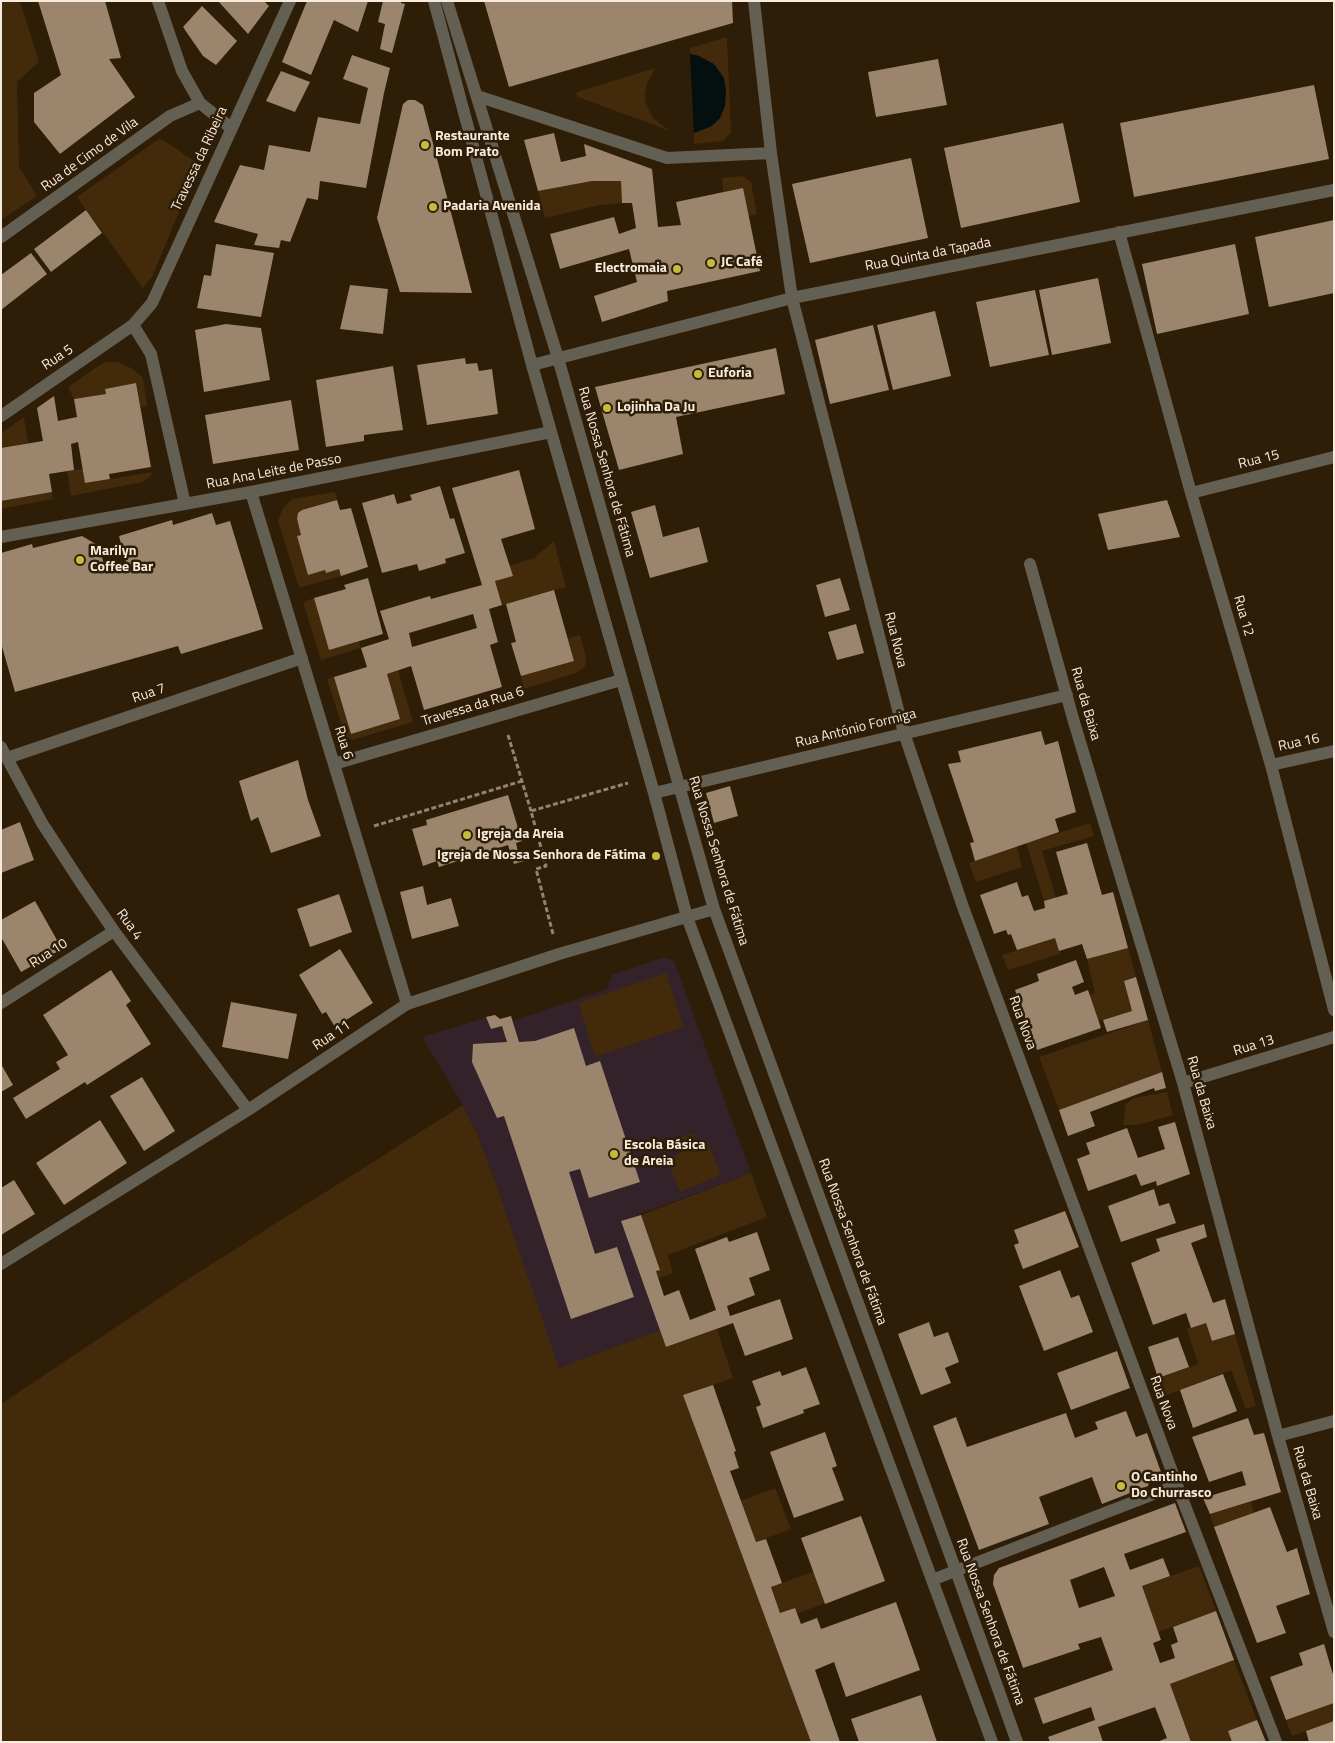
<!DOCTYPE html>
<meta charset="utf-8">
<style>
body{margin:0}
#map{position:relative;width:1335px;height:1743px;overflow:hidden;background:#2e1d07;font-family:"Titillium Web",sans-serif}
canvas{display:block}
.frame{position:absolute;inset:0;border:2px solid #f7ebdd;pointer-events:none}
</style>
<div id="map">
<canvas width="1335" height="1743"></canvas>
<div class="frame"></div>
</div>
<script>
const g = document.querySelector('canvas').getContext('2d');
g.lineJoin = 'round';
function fill(path, color) { g.fillStyle = color; g.fill(path, 'evenodd'); }
const shape = rows => new Path2D(rows.map(r => 'M' + r).join(''));
function stroke(path, color, width, dash) { g.strokeStyle = color; g.lineWidth = width; g.lineCap = dash ? 'butt' : 'round'; g.setLineDash(dash || []); g.stroke(path); }
function drawText(font, color, halo, rows, align = 'center') {
  g.font = font + ' "Titillium Web",sans-serif'; g.lineWidth = 5; g.setLineDash([]); g.textBaseline = 'middle'; g.strokeStyle = halo; g.fillStyle = color; for (const [text, x, y, turn = 0] of rows) {
    g.save(); g.translate(x, y); g.rotate((+turn || 0) * Math.PI / 180); g.textAlign = isNaN(turn) ? turn : align; if (halo) g.strokeText(text, 0, 0); g.fillText(text, 0, 0); g.restore();
  }
}
const education = shape([
 [661,958,668,958,674,961,751,1173,621,1221,660,1330,559,1369,497,1186,477,1134,463,1105,423,1039,425,1036,495,1015,500,1019,511,1016,513,1021,607,989,612,975]
]);
const green = shape([
 [1,1,20,1,39,62,17,82,19,166,37,196,1,220],
 [727,37,731,132,723,141,694,144,694,133,712,126,699,56,690,54,690,48],
 [655,68,647,84,645,95,646,103,653,118,670,131,578,97,576,94,577,92],
 [160,138,199,164,152,277,143,288,77,197],
 [743,176,751,182,757,214,748,216,743,188,723,192,722,178],
 [592,181,621,181,622,203,600,205,545,218,538,191],
 [104,362,119,362,133,369,143,378,147,406,141,407,136,383,105,389,106,394,74,399,68,387],
 [24,417,28,443,1,448,1,433],
 [83,469,86,483,152,472,151,476,143,482,71,496,67,471],
 [52,492,53,499,1,509,1,501],
 [335,492,337,500,298,513,297,519,301,535,297,536,308,574,325,570,327,573,339,569,341,576,299,588,278,521,283,508,292,499],
 [554,541,566,587,502,605,495,581,509,566,534,558],
 [314,598,329,649,359,641,361,648,321,660,303,602],
 [580,635,586,657,585,667,576,673,524,689,521,676,574,661,568,638],
 [398,670,413,722,352,740,345,736,327,679,334,677,351,734,400,719,387,674],
 [1090,823,1094,836,1042,851,1056,898,1044,901,1026,843],
 [1017,846,1022,867,976,882,969,863],
 [1055,938,1060,954,1008,970,1002,955],
 [1128,948,1136,977,1124,981,1132,1011,1099,1021,1089,995,1095,993,1087,959],
 [666,973,684,1027,595,1057,578,1003],
 [1148,1020,1162,1072,1059,1110,1039,1057],
 [1167,1092,1173,1115,1138,1125,1123,1125,1126,1104,1134,1098],
 [463,1105,477,1134,497,1186,559,1368,660,1330,666,1347,717,1329,733,1378,684,1395,811,1742,1,1742,1,1404,191,1277],
 [693,1133,699,1147,708,1143,721,1175,680,1192,670,1167,677,1165,673,1156,681,1153,675,1140],
 [751,1173,767,1217,668,1255,673,1273,658,1278,656,1271,660,1269,641,1215],
 [1206,1323,1212,1341,1235,1334,1256,1406,1246,1409,1231,1370,1165,1396,1158,1378,1198,1364,1187,1329],
 [775,1488,791,1529,756,1542,740,1501],
 [1251,1502,1254,1513,1214,1527,1210,1514],
 [1199,1566,1216,1611,1158,1632,1142,1586],
 [814,1571,825,1603,797,1614,795,1608,780,1613,771,1587],
 [1234,1660,1257,1720,1229,1731,1232,1742,1191,1742,1170,1684],
 [1334,1703,1334,1721,1292,1736,1286,1720]
]);
const water = shape([
 [690,54,699,56,714,64,724,78,726,91,725,106,720,118,712,126,694,133]
]);
const building = shape([
 [38,1,105,1,121,58,109,59,135,97,60,154,34,122,34,93,61,75],
 [218,1,264,1,269,6,248,34],
 [307,1,368,1,358,32,334,20,311,75,282,62],
 [383,1,401,1,401,3,405,4,392,53,380,49,385,24,378,22],
 [484,1,732,1,733,23,509,87],
 [202,6,237,41,216,65,203,56,183,27],
 [352,55,390,68,384,93,366,188,320,181,318,200,307,198,290,242,281,240,279,248,254,245,258,234,214,222,240,165,264,170,269,145,310,152,318,117,360,124,368,88,343,79],
 [938,59,947,105,876,117,868,72],
 [281,71,310,82,295,112,266,101],
 [1314,85,1329,159,1134,197,1120,123],
 [408,100,415,100,423,105,472,293,400,292,377,218,403,104],
 [1063,123,1080,202,961,228,944,148],
 [554,133,561,162,586,156,584,144,652,169,658,227,681,225,676,202,743,188,760,271,667,291,668,301,602,322,594,296,637,282,629,249,560,269,550,234,614,217,619,234,636,228,632,203,622,203,621,181,592,181,538,191,524,140],
 [911,158,928,238,810,263,792,184],
 [86,210,102,233,51,272,34,249],
 [1334,220,1334,293,1269,307,1255,237],
 [216,244,274,253,261,317,197,308,204,275,211,276],
 [1235,244,1249,314,1157,334,1142,264],
 [31,253,47,274,1,310,1,275],
 [1098,278,1111,343,1052,355,1039,290],
 [350,285,388,289,383,334,340,329],
 [1035,290,1049,355,990,367,976,302],
 [935,311,951,376,893,390,877,325],
 [226,324,261,328,270,380,204,392,195,330],
 [873,325,889,390,830,404,815,340],
 [776,348,785,394,676,417,683,454,619,470,595,387],
 [465,358,466,364,477,363,479,371,492,369,498,414,427,425,417,365],
 [393,366,403,430,364,435,364,441,326,447,316,380],
 [136,383,151,467,109,474,110,479,85,483,78,442,71,444,74,470,49,474,52,492,1,501,1,448,43,441,37,408,54,396,58,421,77,417,74,399,106,394,105,389],
 [291,400,299,450,213,464,205,415],
 [519,470,535,529,501,539,513,576,495,581,502,605,489,609,498,642,490,645,502,687,424,710,411,666,387,674,400,719,351,734,334,677,367,667,361,648,389,639,380,611,430,596,431,599,482,585,452,488],
 [473,614,477,628,412,647,409,633],
 [440,486,450,519,454,518,465,553,445,559,446,563,419,571,417,564,382,573,362,503,394,494,397,504,412,500,410,495],
 [337,500,340,510,351,508,368,567,341,576,339,569,326,573,325,570,308,575,297,536,301,535,297,519,298,513,302,510],
 [1167,500,1180,537,1108,550,1098,514],
 [655,505,663,537,699,527,708,562,650,578,631,512],
 [212,513,216,525,230,521,263,629,181,654,178,646,15,692,1,643,1,553,32,544,33,548,82,536,99,546,106,572,127,566,119,536,172,520,173,525],
 [368,578,383,634,329,650,314,598,346,589,344,585],
 [840,578,850,610,825,617,816,585],
 [554,590,574,661,521,676,511,643,516,642,506,604],
 [856,624,864,653,837,660,828,632],
 [1041,731,1045,745,1058,741,1076,812,1055,819,1059,832,975,861,970,843,974,842,948,764,961,762,958,751],
 [298,760,308,800,321,836,271,853,258,817,251,821,239,781],
 [730,786,738,816,714,823,706,793],
 [508,795,522,841,516,843,518,852,524,850,527,860,514,864,508,845,439,867,437,861,423,866,412,829,427,825,426,820],
 [20,822,34,860,1,873,1,830],
 [1087,843,1102,895,1113,892,1128,948,1087,959,1082,944,1059,951,1055,938,1017,950,1011,934,1008,935,1006,930,994,934,980,895,1017,882,1022,897,1028,895,1034,911,1045,908,1044,901,1068,894,1056,852],
 [423,886,427,905,451,898,459,926,412,939,400,892],
 [339,894,352,932,310,947,297,909],
 [35,901,62,949,21,972,1,937,1,920],
 [340,949,373,1003,335,1027,326,1012,322,1014,299,975],
 [1076,960,1084,982,1072,987,1075,995,1088,990,1101,1028,1037,1050,1015,990,1039,981,1037,974],
 [111,970,131,1001,126,1005,151,1044,87,1085,85,1082,26,1119,13,1098,60,1069,56,1062,68,1055,43,1015],
 [1136,977,1148,1020,1107,1032,1103,1020,1132,1011,1124,981],
 [231,1002,297,1014,288,1059,222,1047],
 [495,1015,500,1019,511,1016,519,1042,535,1041,574,1028,586,1066,600,1061,640,1182,589,1198,580,1169,569,1172,595,1254,617,1247,634,1297,571,1319,504,1116,497,1118,472,1062,473,1044,507,1042,502,1026,491,1029,486,1017],
 [1,1064,13,1085,1,1092],
 [1162,1072,1166,1088,1155,1091,1154,1088,1090,1112,1095,1126,1068,1136,1059,1110],
 [142,1077,175,1131,144,1151,110,1096],
 [100,1120,127,1163,64,1205,36,1163],
 [1175,1122,1190,1174,1157,1186,1156,1181,1141,1186,1136,1174,1088,1191,1077,1159,1090,1154,1086,1143,1127,1128,1138,1158,1165,1149,1158,1127],
 [14,1180,35,1214,1,1235,1,1188],
 [1154,1189,1159,1206,1169,1203,1176,1223,1121,1242,1108,1206],
 [1065,1211,1079,1247,1023,1269,1014,1245,1019,1243,1014,1230],
 [641,1215,660,1270,656,1271,664,1296,679,1290,690,1320,716,1310,695,1249,727,1237,729,1242,757,1232,770,1270,749,1278,755,1295,727,1306,730,1316,780,1299,793,1339,745,1356,733,1323,666,1347,621,1221],
 [1204,1224,1207,1237,1191,1243,1213,1303,1225,1299,1235,1334,1212,1341,1206,1323,1191,1328,1186,1313,1153,1325,1131,1263,1160,1251,1156,1239],
 [1060,1270,1071,1298,1079,1295,1093,1332,1044,1351,1019,1286],
 [929,1322,934,1337,948,1332,959,1362,945,1368,951,1383,921,1395,898,1334],
 [1178,1337,1189,1367,1158,1378,1148,1347],
 [1117,1351,1130,1388,1071,1410,1057,1373],
 [806,1367,820,1404,803,1410,804,1413,763,1428,756,1407,761,1405,752,1381,780,1371,782,1376],
 [1223,1374,1237,1411,1193,1428,1180,1390],
 [713,1385,736,1451,734,1452,739,1468,730,1471,756,1542,766,1539,782,1583,771,1587,780,1613,795,1608,801,1624,817,1618,821,1629,896,1602,920,1670,846,1697,834,1662,815,1670,840,1742,811,1742,683,1395],
 [1126,1411,1136,1437,1147,1433,1161,1472,1151,1476,1148,1486,1102,1504,1092,1477,1039,1497,1049,1524,979,1550,933,1426,956,1417,967,1447,1066,1413,1075,1438,1098,1429,1095,1422],
 [1248,1418,1254,1435,1264,1433,1281,1492,1210,1514,1203,1498,1246,1485,1242,1471,1209,1482,1192,1437],
 [825,1432,837,1466,832,1468,844,1500,794,1518,770,1452],
 [1175,1503,1186,1532,1124,1554,1130,1570,1163,1558,1170,1576,1142,1586,1161,1640,1153,1643,1160,1663,1175,1658,1171,1645,1178,1642,1173,1627,1216,1611,1234,1660,1170,1684,1191,1742,1157,1742,1167,1738,1155,1707,1098,1727,1103,1742,1050,1742,1048,1737,1095,1720,1091,1707,1043,1724,1034,1698,1113,1670,1101,1637,1078,1644,1080,1649,1023,1668,993,1584,994,1575,999,1568],
 [1104,1567,1115,1596,1079,1608,1070,1580],
 [1270,1507,1287,1552,1297,1548,1310,1594,1276,1606,1286,1633,1257,1643,1214,1527],
 [861,1516,885,1581,825,1604,801,1538],
 [1324,1644,1334,1678,1334,1703,1286,1720,1270,1677,1303,1665,1299,1653],
 [921,1695,937,1742,859,1742,851,1719],
 [1257,1720,1266,1742,1232,1742,1228,1731],
 [1334,1721,1334,1742,1309,1742,1306,1731]
]);
const path = shape([
 [508,735,531,811],
 [374,826,522,781],
 [553,934,536,869,546,866,531,811,628,783]
]);
const minor = shape([
 [158,1,182,71,200,103,231,128],
 [434,1,532,365,654,793,687,917,992,1742],
 [447,1,558,358,714,909,956,1571,1017,1742],
 [754,1,771,153,792,298,904,733,963,907,1177,1485,1276,1742],
 [477,96,667,158,771,153],
 [1119,232,1191,493,1271,765,1334,1010],
 [1,237,170,116,200,103],
 [133,325,151,354,185,504],
 [532,365,792,298,1334,190],
 [1,416,133,325,152,303,290,1],
 [251,492,407,1004],
 [1191,493,1334,457],
 [1,537,251,492,551,432],
 [1030,564,1074,722,1183,1083,1278,1436,1334,1632],
 [1,747,42,823,81,883,114,931,248,1110],
 [7,758,302,658],
 [334,764,621,680],
 [1271,765,1334,751],
 [654,793,1067,695],
 [1,1003,114,931],
 [1183,1083,1334,1037],
 [1,1264,248,1110,407,1004,559,954,714,909],
 [1278,1436,1334,1421],
 [932,1580,1177,1485]
]);
const markers = [
 [425,145,5,"#c5bc3d"],
 [433,207,5,"#c5bc3d"],
 [711,263,5,"#c5bc3d"],
 [677,269,5,"#c5bc3d"],
 [698,374,5,"#c5bc3d"],
 [607,408,5,"#c5bc3d"],
 [80,560,5,"#c5bc3d"],
 [467,835,5,"#c5bc3d"],
 [656,856,5,"#c5bc3d"],
 [614,1154,5,"#c5bc3d"],
 [1121,1486,5,"#c5bc3d"]
];
const poiNames = [
 ["Restaurante",435,137],
 ["Bom Prato",435,153],
 ["Padaria Avenida",443,207],
 ["JC Café",721,263],
 ["Electromaia",667,269,"right"],
 ["Euforia",708,374],
 ["Lojinha Da Ju",617,408],
 ["Marilyn",90,552],
 ["Coffee Bar",90,568],
 ["Igreja da Areia",477,835],
 ["Igreja de Nossa Senhora de Fátima",646,856,"right"],
 ["Escola Básica",624,1146],
 ["de Areia",624,1162],
 ["O Cantinho",1131,1478],
 ["Do Churrasco",1131,1494]
];
const streetNames = [
 ["Rua de Cimo de Vila",90,155,-36],
 ["Travessa da Ribeira",200,159,-65],
 ["Rua Quinta da Tapada",928,255,-11],
 ["Rua 5",58,358,-34],
 ["Rua 15",1259,460,-14],
 ["Rua Ana Leite de Passo",274,472,-11],
 ["Rua Nossa Senhora de Fátima",606,472,74],
 ["Rua 12",1243,616,74],
 ["Rua Nova",895,640,76],
 ["Rua 7",149,694,-19],
 ["Rua da Baixa",1085,704,74],
 ["Travessa da Rua 6",473,707,-17],
 ["Rua António Formiga",856,729,-14],
 ["Rua 6",343,743,73],
 ["Rua 16",1299,743,-12],
 ["Rua Nossa Senhora de Fátima",718,861,73],
 ["Rua 4",129,925,54],
 ["Rua 10",49,954,-33],
 ["Rua Nova",1022,1023,70],
 ["Rua 11",332,1036,-34],
 ["Rua 13",1254,1046,-17],
 ["Rua da Baixa",1201,1093,74],
 ["Rua Nossa Senhora de Fátima",852,1242,70],
 ["Rua Nova",1163,1403,70],
 ["Rua da Baixa",1307,1483,74],
 ["Rua Nossa Senhora de Fátima",990,1622,70]
];
fill(education, '#34222b');
fill(green, '#422a0b');
fill(water, '#040f10');
fill(building, '#9b866d');
stroke(path, '#928371', 3, [5, 2.5]);
stroke(minor, '#635f53', 12);
for (const [x, y, r, color] of markers) { const dot = new Path2D(); dot.arc(x, y, r, 0, 2 * Math.PI); g.fillStyle = color; g.fill(dot); stroke(dot, '#2e1d07', 2); }
drawText('bold 14px', '#f7ebdd', '#2e1d07', poiNames, 'left');
drawText('14px', '#f7ebdd', '#2e1d07', streetNames);
</script>
